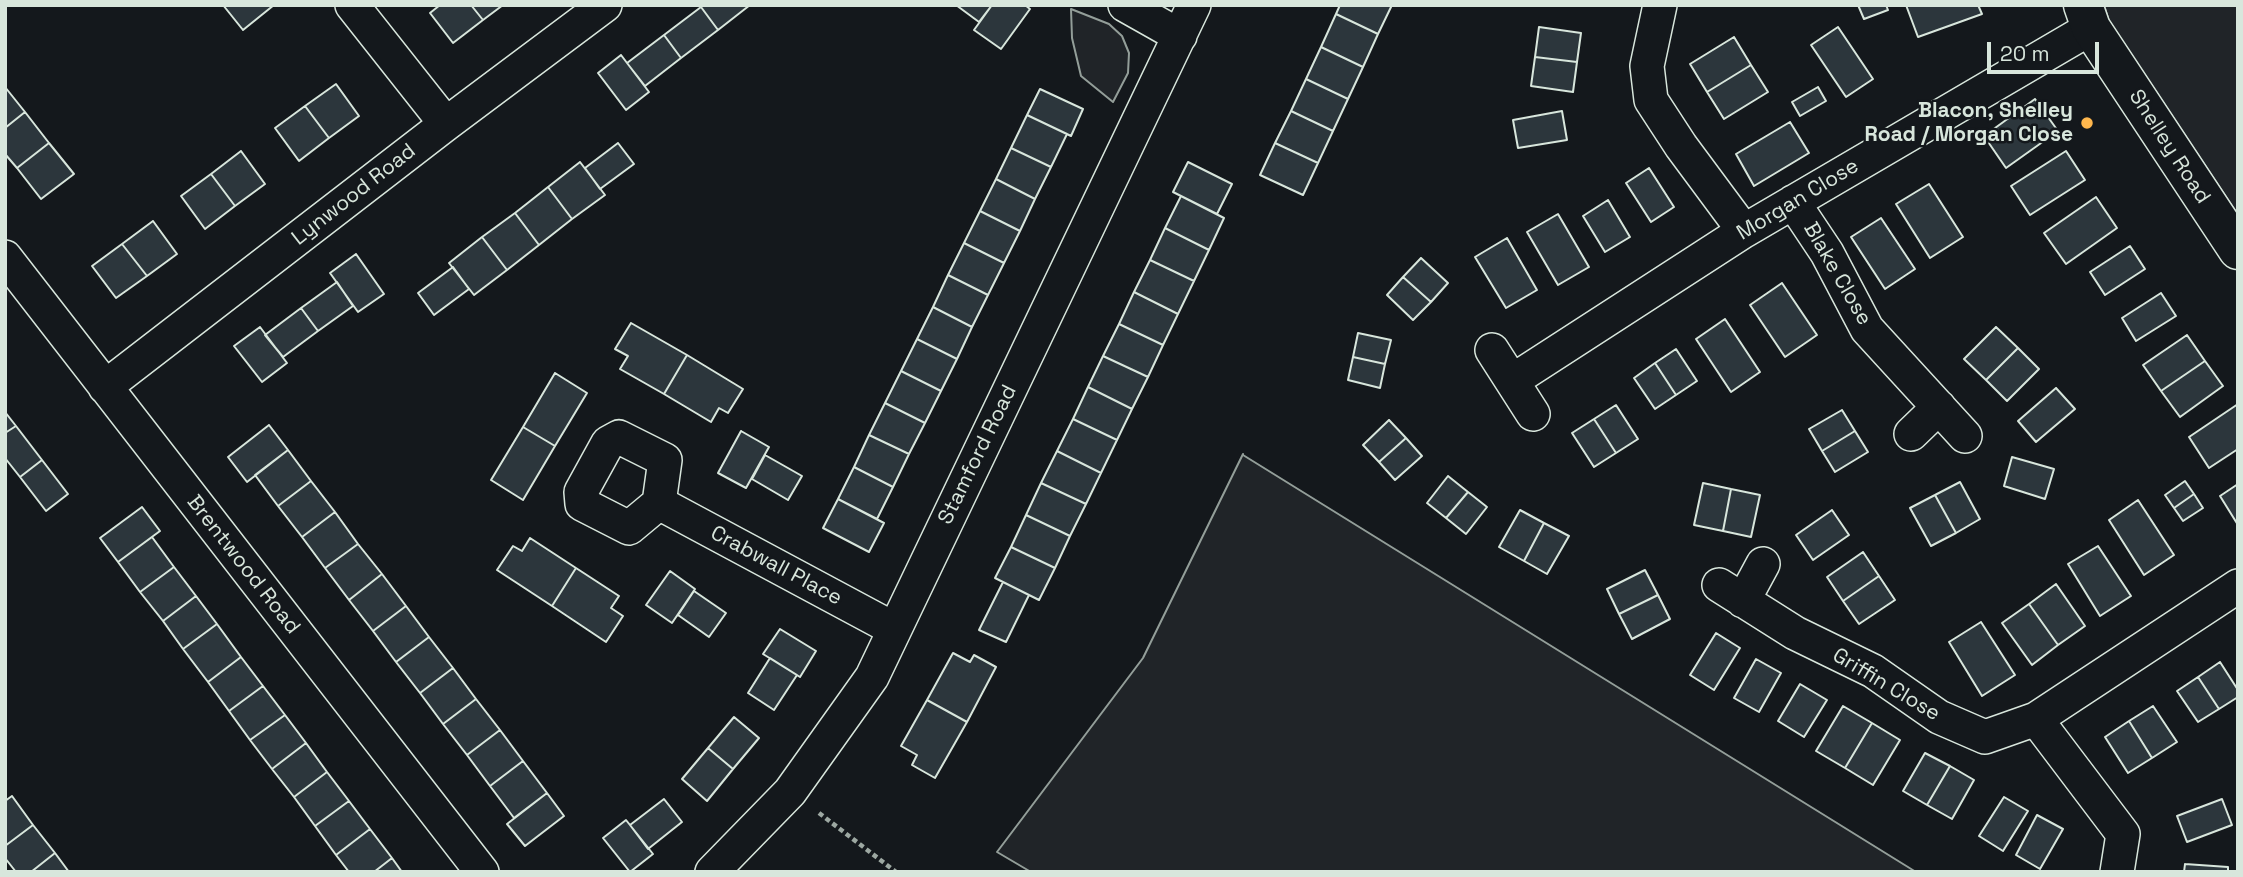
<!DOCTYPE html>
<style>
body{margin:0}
#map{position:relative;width:2243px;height:877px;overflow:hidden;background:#14181c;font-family:"Space Grotesk",sans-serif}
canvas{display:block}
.frame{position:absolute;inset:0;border:7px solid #d8e6dc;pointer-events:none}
.scale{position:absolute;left:1987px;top:42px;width:112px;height:32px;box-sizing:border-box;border:4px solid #d8e6dc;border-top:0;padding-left:9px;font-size:21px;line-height:24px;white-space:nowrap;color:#d8e6dc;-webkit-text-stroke:5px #14181c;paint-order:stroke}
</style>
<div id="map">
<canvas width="2243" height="877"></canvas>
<div class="frame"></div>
<div class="scale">20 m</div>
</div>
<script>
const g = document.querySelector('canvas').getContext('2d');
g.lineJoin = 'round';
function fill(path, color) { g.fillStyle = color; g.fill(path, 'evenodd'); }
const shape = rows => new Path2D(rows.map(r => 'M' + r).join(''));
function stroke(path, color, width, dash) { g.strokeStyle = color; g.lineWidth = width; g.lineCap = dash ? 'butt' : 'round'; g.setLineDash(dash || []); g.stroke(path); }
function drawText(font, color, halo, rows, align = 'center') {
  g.font = font + ' "Space Grotesk",sans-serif'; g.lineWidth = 5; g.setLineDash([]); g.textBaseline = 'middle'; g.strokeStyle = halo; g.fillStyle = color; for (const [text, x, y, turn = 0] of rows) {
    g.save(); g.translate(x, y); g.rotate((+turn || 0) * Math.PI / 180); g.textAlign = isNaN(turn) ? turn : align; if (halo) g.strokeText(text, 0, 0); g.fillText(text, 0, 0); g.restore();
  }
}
const green = shape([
 [2104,5,2238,5,2238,215,2109,21,2104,5],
 [1071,9,1109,24,1122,36,1129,53,1128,73,1113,102,1081,76,1072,38,1071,9],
 [1243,454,1243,455,1916,872,1031,872,997,852,1143,658,1243,454]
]);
const building = shape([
 [223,5,274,5,243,30,223,5],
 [440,5,471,5,483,20,453,43,430,13,440,5],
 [471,5,503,5,483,20,471,5],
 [703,5,750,5,718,30,701,7,703,5],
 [956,5,992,5,979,22,956,5],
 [992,5,1025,5,1030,9,1001,49,974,30,992,5],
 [1340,5,1392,5,1378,34,1336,14,1340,5],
 [1858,5,1886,5,1888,10,1864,19,1858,5],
 [1906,5,1978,5,1982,14,1918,37,1906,5],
 [701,7,718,30,681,58,664,35,701,7],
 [1336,14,1378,34,1363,67,1321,47,1336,14],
 [1539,27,1581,33,1577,62,1535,57,1539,27],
 [1838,27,1873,79,1846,97,1811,45,1838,27],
 [664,35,681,58,645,86,627,63,664,35],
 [1734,37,1751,65,1707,92,1690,64,1734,37],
 [1321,47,1363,67,1348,99,1306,79,1321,47],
 [621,55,649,92,626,110,598,73,621,55],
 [1535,57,1577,62,1573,92,1531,86,1535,57],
 [1751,65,1768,92,1724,119,1707,92,1751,65],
 [1306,79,1348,99,1333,131,1291,111,1306,79],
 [336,84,359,116,329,138,305,106,336,84],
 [5,87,25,112,5,128,5,87],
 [1818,87,1826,101,1800,116,1792,102,1818,87],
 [1040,89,1083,109,1071,136,1027,115,1040,89],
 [2035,99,2058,131,2006,168,1984,136,2035,99],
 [305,106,329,138,299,161,275,128,305,106],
 [1291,111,1333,131,1318,163,1275,143,1291,111],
 [1562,111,1567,140,1518,148,1513,120,1562,111],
 [25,112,49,143,17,168,5,154,5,128,25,112],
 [1027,115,1067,134,1051,167,1011,148,1027,115],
 [1790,122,1809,153,1754,186,1736,154,1790,122],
 [49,143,74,174,41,199,17,168,49,143],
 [618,143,634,164,600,189,585,168,618,143],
 [1275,143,1318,163,1303,195,1260,175,1275,143],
 [1011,148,1051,167,1035,199,996,179,1011,148],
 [241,151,265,184,235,206,211,174,241,151],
 [2066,151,2085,180,2030,215,2011,186,2066,151],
 [580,162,605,195,572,219,548,187,580,162],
 [1188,162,1232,184,1217,214,1173,192,1188,162],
 [1649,168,1674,207,1651,222,1626,183,1649,168],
 [211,174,235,206,205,229,181,196,211,174],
 [996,179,1035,199,1020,231,980,211,996,179],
 [1929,184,1963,237,1930,258,1896,204,1929,184],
 [548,187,572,219,539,245,515,213,548,187],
 [1181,196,1224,218,1209,250,1165,228,1181,196],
 [2096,197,2117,228,2066,264,2044,233,2096,197],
 [1608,200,1630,237,1605,252,1583,216,1608,200],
 [980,211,1020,231,1004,263,964,243,980,211],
 [515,213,539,245,507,270,482,237,515,213],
 [1558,214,1589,267,1558,285,1527,232,1558,214],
 [1881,218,1915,269,1885,289,1851,237,1881,218],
 [153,221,177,254,147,276,122,244,153,221],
 [1165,228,1209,250,1194,281,1150,260,1165,228],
 [482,237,507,270,474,295,449,263,482,237],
 [1507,238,1537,290,1506,308,1475,257,1507,238],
 [964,243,1004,263,988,295,948,275,964,243],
 [122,244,147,276,116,298,92,266,122,244],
 [2130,246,2145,269,2105,295,2090,272,2130,246],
 [356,254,384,294,358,312,330,273,356,254],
 [1421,258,1448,283,1431,302,1403,277,1421,258],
 [1150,260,1194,281,1178,314,1134,292,1150,260],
 [453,267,469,289,434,315,418,293,453,267],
 [948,275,988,295,972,327,933,307,948,275],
 [1403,277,1431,302,1413,320,1387,295,1403,277],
 [337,282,353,306,318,331,301,308,337,282],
 [1782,283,1817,335,1785,357,1750,305,1782,283],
 [1134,292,1178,314,1163,345,1119,324,1134,292],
 [2161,293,2176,316,2136,341,2122,318,2161,293],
 [933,307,972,327,957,359,917,339,933,307],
 [301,308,318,331,283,357,265,335,301,308],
 [1725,319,1760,372,1731,392,1696,339,1725,319],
 [631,323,687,355,664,394,620,369,628,356,615,349,631,323],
 [1119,324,1163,345,1148,377,1103,356,1119,324],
 [260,327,287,363,262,382,234,346,260,327],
 [1996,327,2018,348,1986,380,1964,359,1996,327],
 [1358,333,1391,340,1385,364,1353,357,1358,333],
 [2187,335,2205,361,2161,391,2143,365,2187,335],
 [917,339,957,359,941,391,901,371,917,339],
 [2018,348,2039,369,2007,401,1986,380,2018,348],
 [1676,349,1697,381,1676,395,1655,363,1676,349],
 [687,355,743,389,728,413,719,408,711,422,664,394,687,355],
 [1103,356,1148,377,1132,409,1088,387,1103,356],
 [1353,357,1385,364,1380,388,1348,380,1353,357],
 [2205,361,2223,386,2180,417,2161,391,2205,361],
 [1655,363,1676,395,1655,409,1634,378,1655,363],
 [901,371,941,391,925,423,885,403,901,371],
 [555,373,587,393,555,446,523,427,555,373],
 [1088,387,1132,409,1117,440,1073,419,1088,387],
 [2056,388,2075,409,2036,442,2018,421,2056,388],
 [885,403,925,423,909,454,869,435,885,403],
 [2238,404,2238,449,2209,468,2189,437,2238,404],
 [1616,405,1638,439,1616,453,1594,419,1616,405],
 [1842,410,1855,431,1822,451,1809,429,1842,410],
 [5,412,16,426,5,433,5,412],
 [1073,419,1117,440,1101,473,1057,451,1073,419],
 [1594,419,1616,453,1594,467,1572,433,1594,419],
 [1389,420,1406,438,1379,462,1363,445,1389,420],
 [269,425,288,450,247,482,228,457,269,425],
 [16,426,42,460,20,477,5,458,5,433,16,426],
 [523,427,555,446,523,500,491,480,523,427],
 [741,431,769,447,746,488,718,473,741,431],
 [1855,431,1868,452,1835,472,1822,451,1855,431],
 [869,435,909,454,893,487,854,467,869,435],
 [1406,438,1422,456,1395,480,1379,462,1406,438],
 [288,450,311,481,278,506,255,475,288,450],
 [1057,451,1101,473,1086,504,1041,483,1057,451],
 [765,455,802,476,788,500,752,479,765,455],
 [2012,457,2054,469,2045,499,2004,486,2012,457],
 [42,460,68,494,46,511,20,477,42,460],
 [854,467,893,487,877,519,838,499,854,467],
 [1448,476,1468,492,1446,518,1427,503,1448,476],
 [311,481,335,512,302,537,278,506,311,481],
 [2185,481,2194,494,2174,508,2165,495,2185,481],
 [1960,482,1980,519,1956,533,1935,495,1960,482],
 [1041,483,1086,504,1070,536,1026,515,1041,483],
 [1703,483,1731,489,1723,531,1694,525,1703,483],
 [2238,484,2238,525,2220,496,2238,484],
 [1731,489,1760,495,1751,537,1723,531,1731,489],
 [1468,492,1487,507,1466,534,1446,518,1468,492],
 [2194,494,2203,508,2183,521,2174,508,2194,494],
 [1935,495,1956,533,1931,546,1910,508,1935,495],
 [838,499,884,523,869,552,823,528,838,499],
 [2138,500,2174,555,2144,575,2109,520,2138,500],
 [142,507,160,531,118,562,100,538,142,507],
 [1520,510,1544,523,1524,561,1499,547,1520,510],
 [1832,510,1849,535,1813,560,1796,535,1832,510],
 [335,512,358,544,325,568,302,537,335,512],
 [1026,515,1070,536,1055,568,1011,547,1026,515],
 [1544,523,1569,536,1547,574,1524,561,1544,523],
 [152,537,174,567,140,592,118,562,152,537],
 [530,538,576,568,552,606,497,570,513,546,522,551,530,538],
 [358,544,382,574,349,600,325,568,358,544],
 [2098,546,2131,596,2100,616,2068,564,2098,546],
 [1011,547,1055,568,1039,600,995,578,1011,547],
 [1863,552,1879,576,1843,601,1827,577,1863,552],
 [174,567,196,596,163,621,140,592,174,567],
 [576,568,619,596,611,608,623,616,606,642,552,606,576,568],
 [1645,570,1658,595,1619,614,1607,589,1645,570],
 [670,571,695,589,672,623,646,605,670,571],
 [382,574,406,606,373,631,349,600,382,574],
 [1879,576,1895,600,1859,624,1843,601,1879,576],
 [1003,582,1029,595,1006,642,979,630,1003,582],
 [2056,584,2085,626,2058,645,2029,604,2056,584],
 [694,591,726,613,709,637,678,615,694,591],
 [1658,595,1670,619,1632,639,1619,614,1658,595],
 [196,596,217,624,183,649,163,621,196,596],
 [2029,604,2058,645,2032,665,2002,623,2029,604],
 [406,606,429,637,396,662,373,631,406,606],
 [1981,622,2015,675,1982,696,1949,642,1981,622],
 [217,624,241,657,208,682,183,649,217,624],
 [780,629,816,651,800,677,763,654,780,629],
 [1716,633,1740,648,1714,690,1690,675,1716,633],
 [429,637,453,668,420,693,396,662,429,637],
 [953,653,970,662,974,655,996,667,967,722,927,700,953,653],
 [241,657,263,686,229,711,208,682,241,657],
 [770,658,797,675,774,710,748,693,770,658],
 [1756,659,1781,673,1759,712,1734,698,1756,659],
 [2220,662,2238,690,2238,697,2219,709,2198,677,2220,662],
 [453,668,476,699,443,724,420,693,453,668],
 [2198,677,2219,709,2198,722,2177,691,2198,677],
 [1800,684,1827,700,1804,737,1778,721,1800,684],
 [263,686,285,715,250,740,229,711,263,686],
 [476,699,500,730,467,755,443,724,476,699],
 [927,700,967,722,935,778,912,765,917,755,901,746,927,700],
 [1843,706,1872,723,1845,768,1816,751,1843,706],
 [2153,706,2177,742,2152,758,2129,721,2153,706],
 [285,715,306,743,272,769,250,740,285,715],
 [734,717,759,738,733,769,708,748,734,717],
 [2129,721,2152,758,2128,773,2105,737,2129,721],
 [1872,723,1900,740,1873,785,1845,768,1872,723],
 [500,730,523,761,490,786,467,755,500,730],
 [306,743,327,772,294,797,272,769,306,743],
 [708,748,733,769,707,801,682,779,708,748],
 [1925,753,1950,766,1927,805,1903,791,1925,753],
 [523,761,547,793,514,818,490,786,523,761],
 [1950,766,1974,780,1952,819,1927,805,1950,766],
 [327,772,349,801,315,826,294,797,327,772],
 [547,793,564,816,525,846,507,824,547,793],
 [12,796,33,825,5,846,5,801,12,796],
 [2004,797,2028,811,2003,851,1979,836,2004,797],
 [664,799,682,822,648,849,630,825,664,799],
 [2222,799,2232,825,2187,842,2177,816,2222,799],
 [349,801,370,829,336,855,315,826,349,801],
 [2037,815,2063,829,2040,869,2016,855,2037,815],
 [626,820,653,854,630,872,603,838,626,820],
 [33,825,55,853,31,872,16,872,5,858,5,846,33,825],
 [370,829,392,858,374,872,349,872,336,855,370,829],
 [55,853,69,872,31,872,55,853],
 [392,858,402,872,374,872,392,858],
 [2185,864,2228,867,2228,872,2184,872,2185,864]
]);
const path = shape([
 [819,813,896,872]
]);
const street = shape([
 [352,5,446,124],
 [1125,5,1180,36],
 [1660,5,1647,66,1651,100,1681,146,1744,231],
 [1793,202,1827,253,1867,329,1965,436],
 [5,257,482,872],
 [1492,350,1533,414],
 [1512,381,1744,231,2091,28],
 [105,387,446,124,605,5],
 [1911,434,1939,407],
 [659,503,665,460,619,437,608,443,581,492,582,504,629,528,659,503,894,629],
 [1719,585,1795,633,1873,671,1939,717,1985,737,2036,719,2238,586],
 [1743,601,1763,564],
 [2036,719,2123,834,2117,872],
 [712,872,790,792,872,677,1194,5]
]);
const secondary = shape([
 [2083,5,2091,28,2238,250]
]);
const markers = [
 [2087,123,7,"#ffb74d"]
];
const poiNames = [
 ["Blacon, Shelley",2073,111],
 ["Road / Morgan Close",2073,135]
];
const streetNames = [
 ["Shelley Road",2169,147,57],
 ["Lynwood Road",354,195,-38],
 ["Morgan Close",1798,200,-31],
 ["Blake Close",1837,274,60],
 ["Stamford Road",978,455,-64],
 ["Brentwood Road",243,565,52],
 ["Crabwall Place",776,566,28],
 ["Griffin Close",1886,685,31]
];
fill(green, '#202428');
stroke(green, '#939e99', 2);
fill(building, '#2c363c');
stroke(building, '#d8e6dc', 2);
stroke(street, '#d8e6dc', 36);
stroke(secondary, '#d8e6dc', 41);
stroke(path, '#9da8a2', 4.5, [5, 3.5]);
stroke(street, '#14181c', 33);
stroke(secondary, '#14181c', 38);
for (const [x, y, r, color] of markers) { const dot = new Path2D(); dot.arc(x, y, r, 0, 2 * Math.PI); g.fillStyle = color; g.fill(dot); stroke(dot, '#14181c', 2.5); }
drawText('bold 21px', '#d8e6dc', '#14181c', poiNames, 'right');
drawText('21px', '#d8e6dc', '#14181c', streetNames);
</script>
